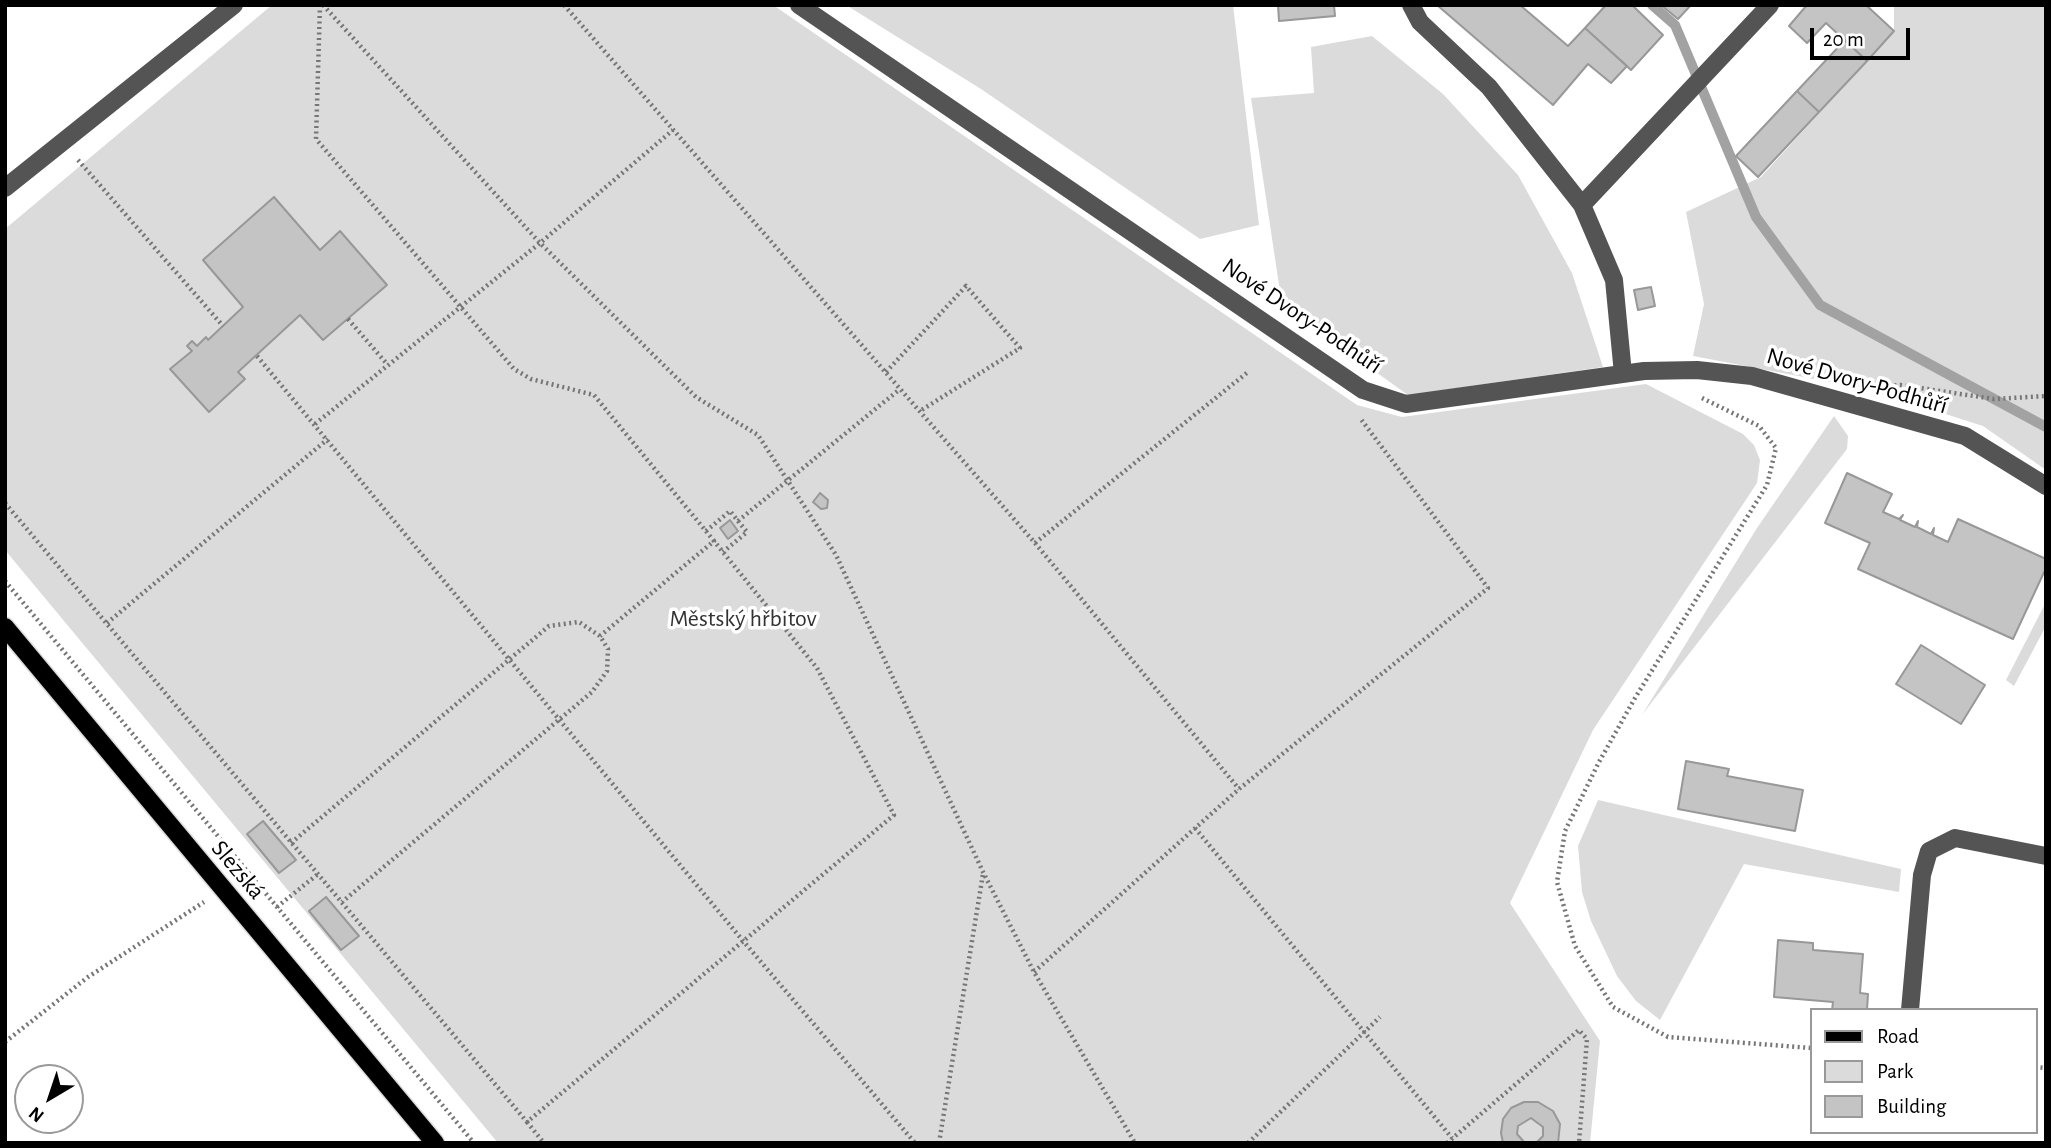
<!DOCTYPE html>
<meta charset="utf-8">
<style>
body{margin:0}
#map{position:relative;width:2051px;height:1148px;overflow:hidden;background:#fff;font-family:"Alegreya Sans",sans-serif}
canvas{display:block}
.frame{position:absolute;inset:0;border:7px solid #000;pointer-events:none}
.legend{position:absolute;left:1810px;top:1008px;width:228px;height:126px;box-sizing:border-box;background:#fff;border:2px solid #999;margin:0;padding:9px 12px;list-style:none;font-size:21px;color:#000}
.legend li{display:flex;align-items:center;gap:14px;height:35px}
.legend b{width:35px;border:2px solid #999}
.north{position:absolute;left:14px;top:1064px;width:70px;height:70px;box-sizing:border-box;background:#fff;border:2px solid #999;border-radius:50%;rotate:219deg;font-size:19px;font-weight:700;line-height:28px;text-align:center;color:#000}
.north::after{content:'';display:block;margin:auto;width:24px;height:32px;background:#000;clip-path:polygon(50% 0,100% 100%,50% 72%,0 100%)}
.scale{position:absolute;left:1810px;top:28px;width:100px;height:32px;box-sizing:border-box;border:4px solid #000;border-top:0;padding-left:9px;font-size:21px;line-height:24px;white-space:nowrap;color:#000;-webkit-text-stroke:5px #fff;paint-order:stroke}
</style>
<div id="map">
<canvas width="2051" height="1148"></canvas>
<div class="frame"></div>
<ul class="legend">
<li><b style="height:9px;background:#000"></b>Road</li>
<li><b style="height:19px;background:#dbdbdb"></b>Park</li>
<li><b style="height:19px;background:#c4c4c4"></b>Building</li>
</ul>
<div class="north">N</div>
<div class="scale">20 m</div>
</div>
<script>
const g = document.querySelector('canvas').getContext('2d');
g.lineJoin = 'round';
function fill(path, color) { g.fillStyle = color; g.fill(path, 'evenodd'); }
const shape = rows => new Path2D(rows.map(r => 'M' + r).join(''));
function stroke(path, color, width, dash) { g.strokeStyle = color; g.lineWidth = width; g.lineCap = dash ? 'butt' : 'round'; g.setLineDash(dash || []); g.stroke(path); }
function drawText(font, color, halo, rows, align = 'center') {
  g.font = font + ' "Alegreya Sans",sans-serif'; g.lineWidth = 7; g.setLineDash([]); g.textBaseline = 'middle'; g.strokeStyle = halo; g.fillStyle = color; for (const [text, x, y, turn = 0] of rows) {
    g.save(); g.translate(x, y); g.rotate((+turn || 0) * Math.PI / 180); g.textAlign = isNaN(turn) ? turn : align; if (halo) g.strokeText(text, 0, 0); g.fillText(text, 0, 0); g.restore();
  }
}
const green = shape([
 [272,5,773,5,1357,405,1402,417,1646,384,1743,434,1754,445,1760,460,1757,483,1593,730,1510,903,1600,1041,1590,1143,498,1143,5,550,5,229],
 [846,5,1233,5,1259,225,1200,239,981,89],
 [1894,5,2046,5,2046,470,1983,426,1867,389,1693,356,1704,304,1686,212,1761,177,1894,31],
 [1372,36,1443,94,1518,175,1572,273,1603,367,1408,395,1282,305,1251,98,1314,93,1311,47],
 [1834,416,1848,436,1847,449,1642,715,1757,528],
 [2046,602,2046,626,2014,686,2006,680],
 [1598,800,1901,869,1899,892,1744,864,1660,1020,1636,1001,1617,976,1591,921,1582,892,1578,846]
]);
const stream = shape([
 [1652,5,1675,25,1756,217,1820,305,2046,427]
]);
const building = shape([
 [1278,5,1334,5,1335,16,1279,21,1278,5],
 [1437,5,1520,5,1568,46,1585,28,1627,66,1611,83,1588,64,1553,105,1437,5],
 [1606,5,1632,5,1663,35,1631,70,1585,28,1606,5],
 [1661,5,1691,5,1678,19,1661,5],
 [1866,5,1894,31,1867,61,1826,23,1807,43,1789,26,1807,5,1866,5],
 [1845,40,1867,61,1819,112,1797,91,1845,40],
 [1797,91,1819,112,1758,177,1736,156,1797,91],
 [274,197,320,250,340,231,387,285,323,340,300,315,238,372,245,379,209,412,170,369,192,351,187,346,192,341,197,346,206,337,208,340,243,307,203,260,274,197],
 [1651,287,1655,306,1638,310,1634,290,1651,287],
 [1847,473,1892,494,1883,512,1899,519,1903,515,1900,520,1915,527,1918,521,1917,527,1931,534,1934,528,1933,535,1948,542,1958,519,2046,559,2046,568,2013,639,1858,569,1870,543,1825,523,1847,473],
 [820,493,828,500,827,508,821,509,813,502,820,493],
 [730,520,738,531,728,539,720,528,730,520],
 [1921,645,1985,685,1961,724,1896,684,1921,645],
 [1686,761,1729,769,1727,776,1803,790,1795,831,1678,809,1686,761],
 [263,821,296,860,279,873,247,834,263,821],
 [326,897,359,936,341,950,309,911,326,897],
 [1778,940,1813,943,1813,950,1863,954,1860,993,1868,994,1867,1010,1832,1010,1833,1002,1774,997,1778,940],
 [1524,1102,1538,1102,1553,1111,1560,1124,1558,1143,1536,1143,1543,1136,1543,1127,1531,1118,1518,1126,1517,1134,1525,1143,1503,1143,1501,1133,1503,1119,1511,1108,1524,1102]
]);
const path = shape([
 [320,5,316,139,514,369,531,379,594,395,714,541,600,636],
 [323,5,540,243,696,397,758,435,836,555,983,872,1034,972,1135,1143],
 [564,5,1035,543,1239,789],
 [78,160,223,326],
 [348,319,387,364],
 [257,356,744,942,915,1143],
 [886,372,966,286,1020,348,920,411],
 [1889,386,1900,385,1994,399,2046,396],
 [1702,398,1759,426,1776,448,1767,485,1635,698,1599,762,1565,831,1557,882,1575,946,1613,1007,1668,1037,1811,1048],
 [315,424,540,243,673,130],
 [5,503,527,1122,894,815,817,668,714,541],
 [738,521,900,389],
 [706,531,730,511,738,521,747,532,723,552],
 [1035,543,1248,372],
 [5,581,474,1143],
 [107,623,328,439],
 [1195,828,1452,1138],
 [291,843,549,626,579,622,600,636,608,649,607,671,592,692,342,902],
 [277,907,318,874],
 [1034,972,1239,789,1488,588,1360,418],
 [5,1042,88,977,204,902],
 [2035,1067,2046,1068],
 [527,1122,544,1143],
 [939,1143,983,874],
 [1248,1143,1380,1017],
 [1447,1143,1579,1030,1587,1039,1579,1143]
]);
const minor = shape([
 [799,5,1363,390,1406,404,1644,371,1697,370,1752,376,1965,436,2046,486],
 [1411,5,1420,22,1489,87,1582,205,1614,280,1623,374],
 [5,188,234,5],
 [1582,205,1770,5],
 [1910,1010,1922,875,1929,851,1955,838,2046,856]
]);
const major = shape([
 [5,627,435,1143]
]);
const streetNames = [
 ["Nové Dvory-Podhůří",1302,316,34],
 ["Nové Dvory-Podhůří",1857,381,16],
 ["Slezská",238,870,50]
];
const parkNames = [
 ["Městský hřbitov",743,619]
];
fill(green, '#dbdbdb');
stroke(stream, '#a2a2a2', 10);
fill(building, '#c4c4c4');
stroke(building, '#989898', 2);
stroke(major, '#dbdbdb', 21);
stroke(path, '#767676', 4.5, [2, 3.5]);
stroke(minor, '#545454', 18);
stroke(major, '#000', 18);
drawText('24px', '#000', '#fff', streetNames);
drawText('24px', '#323232', '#fff', parkNames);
</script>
